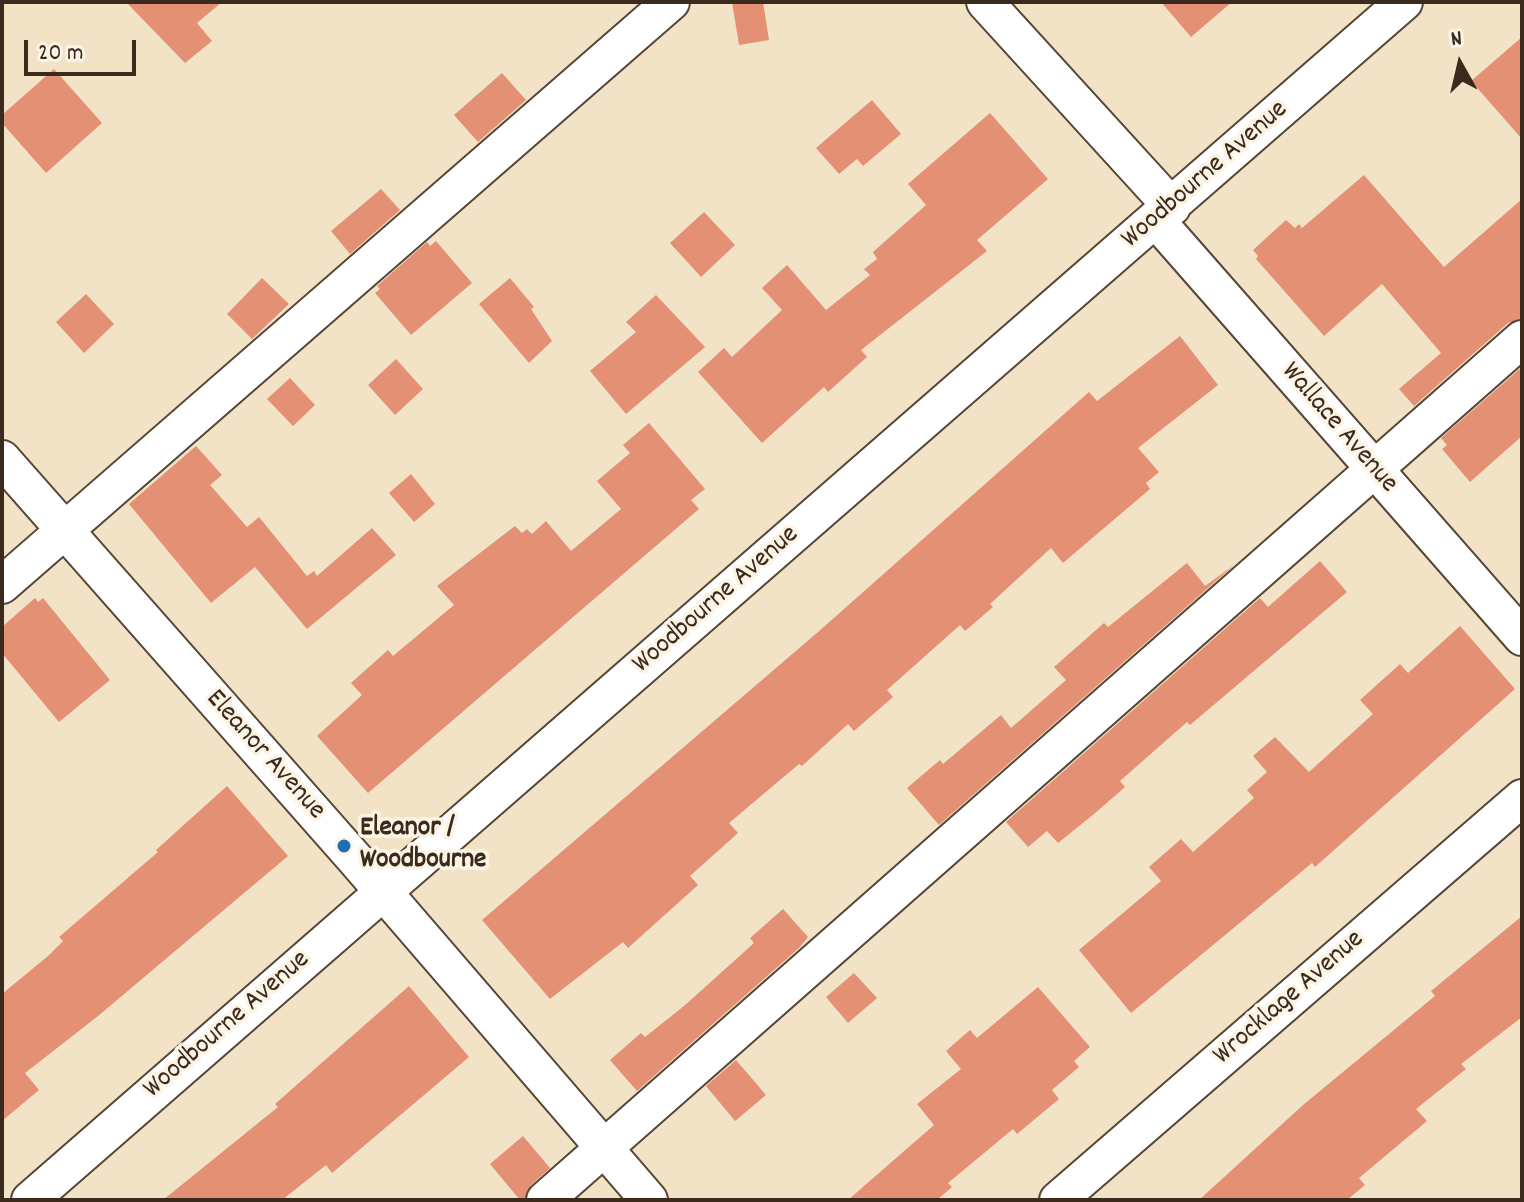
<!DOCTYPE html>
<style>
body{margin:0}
#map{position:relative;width:1524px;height:1202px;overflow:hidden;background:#f2e3c6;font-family:Dekko,sans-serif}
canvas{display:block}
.frame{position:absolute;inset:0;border:4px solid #3b2a1e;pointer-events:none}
.north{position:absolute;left:1420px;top:24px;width:80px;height:80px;-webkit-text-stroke:6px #fcf5e5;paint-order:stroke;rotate:352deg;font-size:22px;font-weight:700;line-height:32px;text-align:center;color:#3b2a1e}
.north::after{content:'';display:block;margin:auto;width:28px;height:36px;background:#3b2a1e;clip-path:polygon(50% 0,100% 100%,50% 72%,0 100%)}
.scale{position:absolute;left:24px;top:40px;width:112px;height:36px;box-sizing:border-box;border:4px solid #3b2a1e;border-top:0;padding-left:10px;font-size:24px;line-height:28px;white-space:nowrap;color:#3b2a1e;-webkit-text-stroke:6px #fcf5e5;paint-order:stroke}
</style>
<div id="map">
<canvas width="1524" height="1202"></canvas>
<div class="frame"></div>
<div class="north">N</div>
<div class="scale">20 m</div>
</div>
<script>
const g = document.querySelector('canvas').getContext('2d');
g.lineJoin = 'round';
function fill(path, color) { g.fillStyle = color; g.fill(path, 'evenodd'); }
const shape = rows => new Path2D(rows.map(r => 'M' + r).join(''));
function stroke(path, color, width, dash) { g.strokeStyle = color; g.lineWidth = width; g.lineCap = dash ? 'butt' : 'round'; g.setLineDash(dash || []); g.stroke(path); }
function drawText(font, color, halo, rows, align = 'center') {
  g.font = font + ' Dekko,sans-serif'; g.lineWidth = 7; g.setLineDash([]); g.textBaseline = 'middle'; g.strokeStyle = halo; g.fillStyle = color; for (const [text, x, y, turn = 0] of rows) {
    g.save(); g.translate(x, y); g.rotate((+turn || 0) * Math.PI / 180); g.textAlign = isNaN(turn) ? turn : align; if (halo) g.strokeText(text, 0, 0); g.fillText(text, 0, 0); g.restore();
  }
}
const building = shape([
 [126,2,222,2,197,23,212,41,185,63],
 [732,2,763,2,769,40,739,45],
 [1161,2,1232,2,1191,37],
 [1522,37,1522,139,1471,81],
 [54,69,102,123,46,173,2,123,2,115],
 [502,73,526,100,478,142,454,115],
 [872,100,901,134,863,166,857,159,839,174,816,148],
 [990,113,1048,179,977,240,987,251,861,350,867,357,828,392,824,387,762,443,698,372,724,348,732,357,782,310,762,288,787,265,826,310,870,275,864,269,877,259,873,252,926,205,908,184],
 [1364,175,1444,267,1522,199,1522,319,1508,323,1414,406,1399,389,1441,353,1382,284,1324,336,1256,259,1258,256,1253,250,1286,220,1295,228,1299,224,1302,228],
 [381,189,400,210,350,254,331,231],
 [704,212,735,245,701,277,670,243],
 [436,241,472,283,411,335,375,293,380,289,377,286,427,242,430,246],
 [262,278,289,304,252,339,227,314],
 [510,278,534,307,531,309,552,341,529,363,479,304],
 [86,294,114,324,84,353,56,322],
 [656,295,705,347,626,414,590,371,636,332,626,322],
 [1180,336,1218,385,1138,448,1159,472,1146,483,1150,489,1063,563,1051,548,990,604,993,607,965,631,960,625,887,690,893,697,854,731,848,724,802,766,799,764,729,823,738,833,690,876,698,885,628,948,623,942,550,999,482,920,818,632,1089,392,1097,401],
 [396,359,423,389,395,415,368,385],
 [1522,367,1522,436,1470,482,1442,449,1447,445,1441,438],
 [290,378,315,405,293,426,267,399],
 [649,423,705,489,691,500,699,509,368,793,317,736,362,695,351,683,388,650,393,656,454,605,437,586,515,526,522,533,527,529,532,534,546,521,571,551,621,509,597,481,630,453,623,445],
 [196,446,222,475,210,485,247,527,259,517,307,576,314,571,317,576,372,528,396,555,307,629,255,567,211,603,129,504],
 [411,474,435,504,414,522,389,493],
 [1320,561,1347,592,1190,725,1187,722,1120,781,1125,787,1094,814,1058,843,1047,831,1028,847,1006,822,1260,598,1268,607],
 [1187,563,1205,586,1234,565,939,825,907,788,940,760,943,764,1001,715,1011,728,1066,680,1054,667,1104,623,1108,627],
 [35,598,38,602,43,598,110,680,59,722,2,653,2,627],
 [1460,626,1515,689,1315,867,1312,863,1131,1013,1079,950,1161,881,1149,867,1181,839,1193,852,1254,798,1247,790,1267,772,1253,756,1275,737,1309,772,1373,714,1360,700,1400,664,1408,673],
 [227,786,288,856,98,1016,25,1073,39,1090,2,1121,2,994,48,956,63,941,59,937,158,852,156,850],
 [783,909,808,937,800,947,637,1091,610,1060,641,1033,645,1037,684,1006,754,943,750,938],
 [1522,916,1522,1017,1461,1064,1466,1069,1416,1109,1427,1121,1359,1178,1365,1185,1347,1200,1199,1200,1303,1105,1435,996,1431,991],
 [854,973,877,998,848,1023,826,997],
 [409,986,469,1057,332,1173,326,1165,282,1200,163,1200,278,1107,275,1104],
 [1038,987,1090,1047,1074,1061,1079,1067,1052,1090,1059,1099,1017,1134,1013,1129,948,1183,952,1187,937,1200,848,1200,934,1125,917,1104,961,1069,946,1051,970,1030,977,1038],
 [736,1060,766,1095,735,1121,706,1086],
 [523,1136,550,1168,531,1185,525,1200,520,1200,490,1164]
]);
const minor = shape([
 [985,2,1172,207],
 [1156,220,1522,637],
 [2,459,355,859,649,1200],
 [2,585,671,2],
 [30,1200,1404,2],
 [545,1200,1522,339],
 [1058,1200,1522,798]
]);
const markers = [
 [344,846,8,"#1f6fb2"]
];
const streetNames = [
 ["Woodbourne Avenue",1206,176,-41],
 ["Wallace Avenue",1338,429,49],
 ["Woodbourne Avenue",717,601,-41],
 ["Eleanor Avenue",264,756,48],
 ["Wrocklage Avenue",1290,999,-41],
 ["Woodbourne Avenue",228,1026,-41]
];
const poiNames = [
 ["Eleanor /",360,830],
 ["Woodbourne",360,862]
];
fill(building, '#e49075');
stroke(minor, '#564637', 40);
stroke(minor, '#fff', 36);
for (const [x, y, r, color] of markers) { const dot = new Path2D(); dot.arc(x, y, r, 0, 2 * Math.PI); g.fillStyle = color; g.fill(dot); stroke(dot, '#fcf5e5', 3); }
drawText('28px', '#3b2a1e', '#fcf5e5', streetNames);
drawText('bold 28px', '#3b2a1e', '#fcf5e5', poiNames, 'left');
</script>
